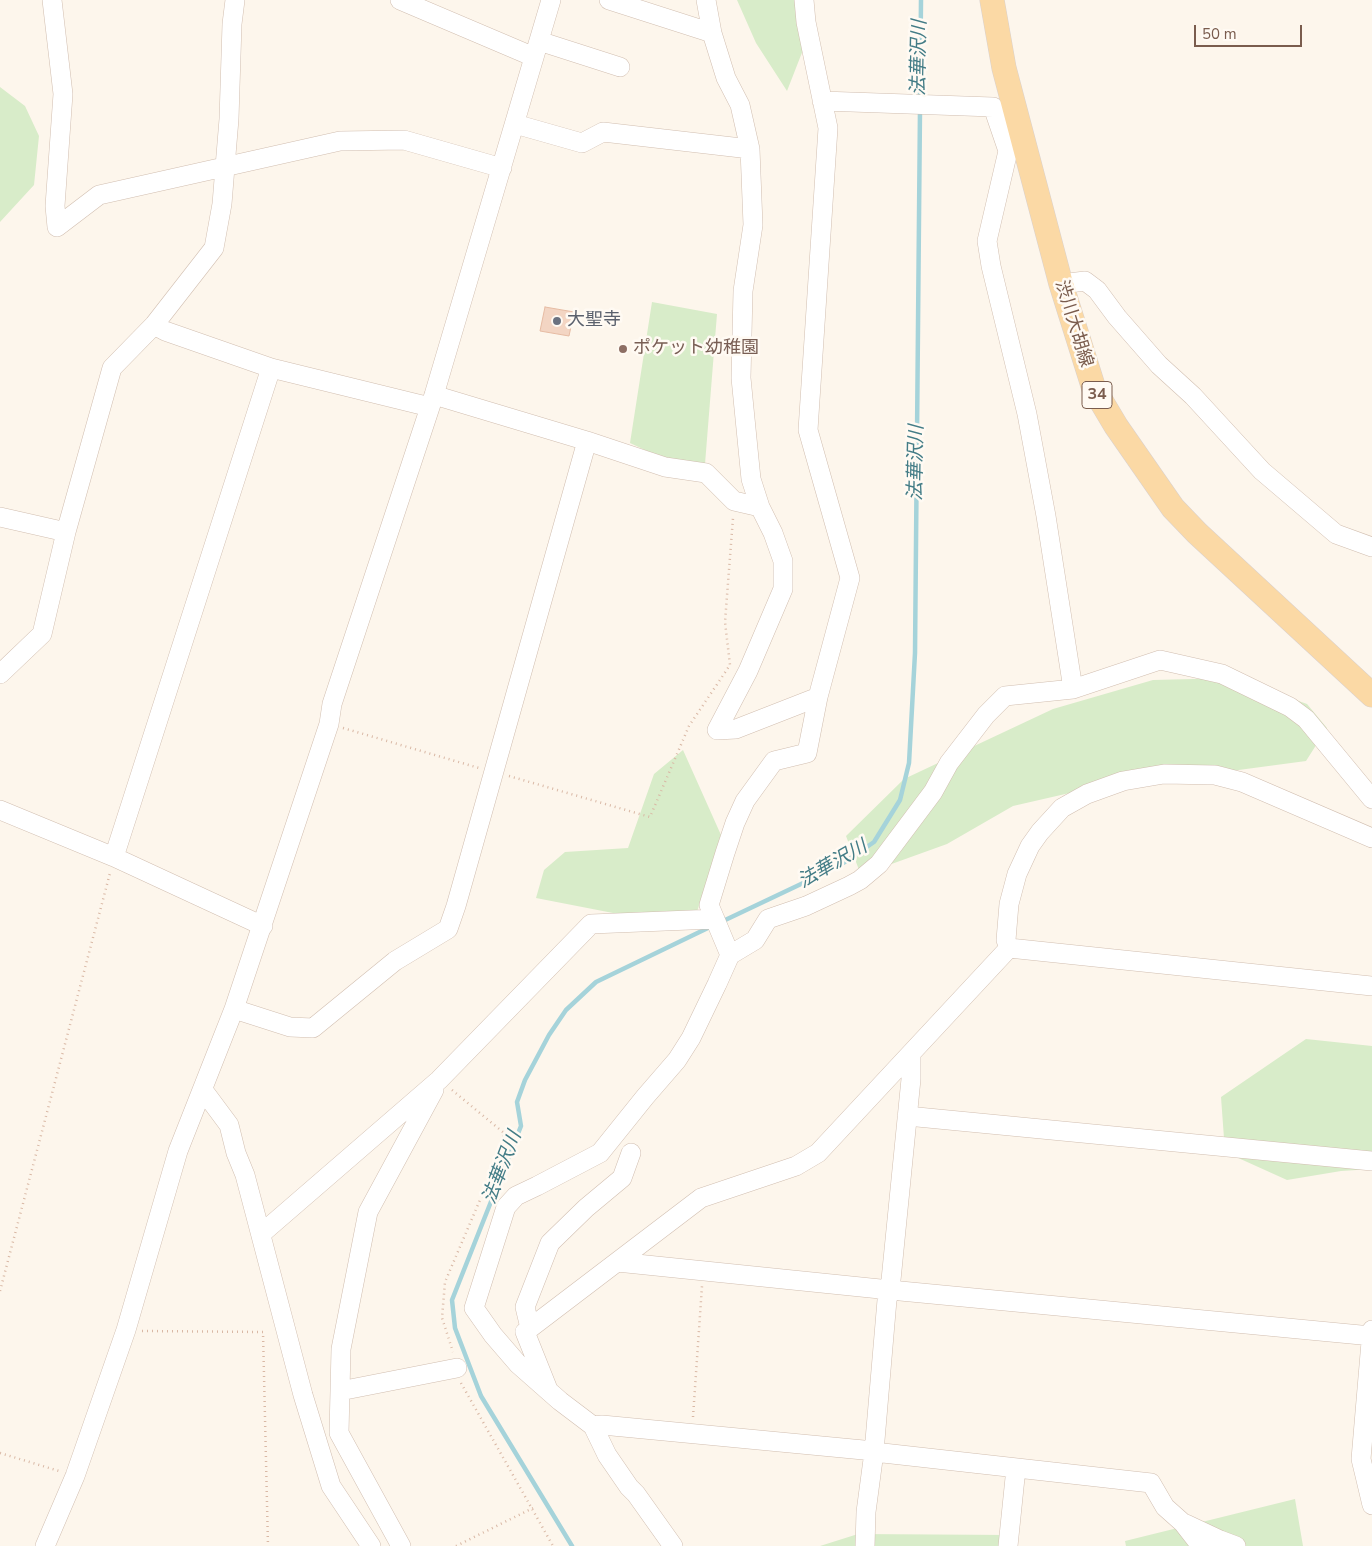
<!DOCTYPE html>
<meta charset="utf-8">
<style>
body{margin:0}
#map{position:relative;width:1372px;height:1546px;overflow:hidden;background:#fdf6ec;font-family:"Nunito Sans",sans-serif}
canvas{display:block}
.scale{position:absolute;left:1194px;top:25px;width:108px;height:22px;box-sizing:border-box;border:2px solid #7a5c4d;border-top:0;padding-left:6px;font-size:15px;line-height:18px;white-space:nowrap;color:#7a5c4d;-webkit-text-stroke:4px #fffaf3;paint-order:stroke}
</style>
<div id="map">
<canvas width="1372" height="1546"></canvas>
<div class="scale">50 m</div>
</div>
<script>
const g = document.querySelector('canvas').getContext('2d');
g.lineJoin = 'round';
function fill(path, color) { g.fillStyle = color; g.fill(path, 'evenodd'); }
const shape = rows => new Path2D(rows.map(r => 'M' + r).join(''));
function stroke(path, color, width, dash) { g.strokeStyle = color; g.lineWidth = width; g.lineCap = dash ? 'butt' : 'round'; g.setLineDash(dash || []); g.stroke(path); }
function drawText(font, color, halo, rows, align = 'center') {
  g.font = font + ' "Nunito Sans","Noto Sans JP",sans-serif'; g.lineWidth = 5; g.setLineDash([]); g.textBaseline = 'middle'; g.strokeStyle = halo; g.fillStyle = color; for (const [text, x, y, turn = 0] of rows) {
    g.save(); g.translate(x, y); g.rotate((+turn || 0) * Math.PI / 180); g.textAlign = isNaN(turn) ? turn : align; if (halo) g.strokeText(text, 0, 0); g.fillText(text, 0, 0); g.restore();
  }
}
const green = shape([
 [737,0,799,0,803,50,787,91,756,43],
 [0,87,25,106,39,136,34,185,0,222],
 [652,302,717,314,705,464,664,459,630,443],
 [1235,678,1307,704,1327,728,1306,761,1074,792,1013,806,947,844,861,875,846,836,904,779,1053,709,1153,680],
 [683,750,721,835,696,915,613,913,536,898,544,870,565,852,628,848,654,774],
 [1306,1039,1372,1046,1372,1169,1341,1171,1287,1180,1225,1152,1221,1097],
 [1295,1499,1303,1546,1126,1546,1125,1541],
 [858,1534,1011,1535,1017,1546,820,1546]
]);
const stream = shape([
 [920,101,921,0],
 [721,922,839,866,874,842,900,800,909,763,915,653,920,109],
 [572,1546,481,1396,455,1328,452,1300,521,1126,517,1102,525,1080,549,1035,566,1010,596,982,712,926]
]);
const building = shape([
 [545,307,574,312,569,336,540,331,545,307]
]);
const path = shape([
 [343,728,479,768],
 [509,776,650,817,689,726,730,665,725,622,733,518],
 [452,1090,504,1133,503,1146,445,1282,442,1318,453,1352],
 [0,1291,110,873],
 [142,1331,263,1332,268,1546],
 [461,1383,553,1546],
 [693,1417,702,1286],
 [0,1453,59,1471],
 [456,1546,533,1508]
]);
const minor = shape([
 [52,0,63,94,55,206,57,227,99,195,340,141,404,140,502,168],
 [400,0,534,57],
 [609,0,712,33],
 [706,0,712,33,726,78,740,105,750,149,753,225,743,291,741,378,751,479,760,507,773,533,783,561,783,589,748,671,717,730,736,729,818,697],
 [539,41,620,67],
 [822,101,993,107,1008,151,987,241,991,266,1027,414,1046,516,1073,689],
 [515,124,582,143,603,132,750,149],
 [1061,284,1085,281,1097,290,1117,317,1159,365,1193,396,1262,471,1336,534,1372,547],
 [154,325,165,331,271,368,430,407],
 [434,395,587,441,665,467,706,473,734,501,760,507],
 [0,517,66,532],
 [0,674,42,634,66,532,112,368,154,325,214,248,222,204,225,167,229,119,232,24,235,0],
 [0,810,114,857,263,926],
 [114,857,271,368],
 [1009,948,1006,940,1009,904,1017,874,1030,846,1040,832,1062,808,1087,794,1123,781,1164,774,1215,775,1242,782,1372,838],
 [1009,948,1372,986],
 [730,955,709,905,725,853,735,823,745,801,774,761,807,753,818,697,850,578,808,430,828,128,806,22,804,0],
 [234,1009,290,1027,313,1028,395,961,448,929,456,906,587,441],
 [203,1090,229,1125,236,1153,245,1175,303,1395,331,1486,371,1546],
 [907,1116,1372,1161],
 [261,1234,439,1080,591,924,715,919],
 [617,1262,890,1290,1372,1336],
 [530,1328,525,1307,550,1243,586,1208,622,1178,631,1153],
 [1372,1330,1361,1459,1372,1505],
 [547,1387,525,1332,701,1198,796,1166,818,1153,1009,948],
 [340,1391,457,1368],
 [593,1426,602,1425,874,1451],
 [874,1452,1151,1483,1165,1507,1183,1523,1201,1546],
 [1186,1524,1220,1540,1236,1546],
 [45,1546,75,1476,126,1330,178,1151,234,1009,329,724,332,704,434,395,551,0],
 [401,1546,339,1433,341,1349,368,1212,434,1090],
 [673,1546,636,1494,629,1487,607,1455,593,1426,560,1401,518,1364,493,1335,474,1308,506,1207,516,1196,537,1186,600,1153,645,1097,677,1060,691,1038,717,984,730,955,755,940,768,919,806,906,849,886,860,880,879,864,933,792,949,763,986,715,1005,696,1073,689,1160,660,1222,674,1290,707,1306,719,1372,799],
 [865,1546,866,1512,874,1452,887,1300,890,1290,911,1079,911,1054],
 [1008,1546,1016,1468]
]);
const major = shape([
 [992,0,1004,68,1061,284,1094,389,1116,426,1173,508,1197,533,1372,695]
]);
const markers = [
 [557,321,5,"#6b7280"],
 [623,349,5,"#8d6e63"]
];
const shields = [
 [1097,395,30]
];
const shieldNames = [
 ["34",1097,395]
];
const worshipNames = [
 ["大聖寺",567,321]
];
const streetNames = [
 ["渋川大胡線",1073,324,73]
];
const educationNames = [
 ["ポケット幼稚園",633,349]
];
const waterNames = [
 ["法華沢川",920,58,-89],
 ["法華沢川",917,463,-89],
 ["法華沢川",833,865,-30],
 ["法華沢川",503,1168,-69]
];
fill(green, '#d8ecc9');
stroke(stream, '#a5d3da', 4.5);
fill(building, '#f3d5c3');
stroke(building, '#e6bba3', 1);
stroke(minor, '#d1beb0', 20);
stroke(major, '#dad1cd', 25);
stroke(path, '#d9b8a5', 2.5, [1, 4]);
stroke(minor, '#fff', 19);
stroke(major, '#fbd9a5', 24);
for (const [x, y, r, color] of markers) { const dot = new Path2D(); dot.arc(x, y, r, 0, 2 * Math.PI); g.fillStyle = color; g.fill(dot); stroke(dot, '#fffaf3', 2); }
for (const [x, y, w] of shields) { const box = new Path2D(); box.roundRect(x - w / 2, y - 13.5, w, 27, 4); g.fillStyle = '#fffaf3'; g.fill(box); stroke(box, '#7a5c4d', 1); }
drawText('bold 16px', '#7a5c4d', null, shieldNames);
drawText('18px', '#5b616d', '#fffaf3', worshipNames, 'left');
drawText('18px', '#7a5c4d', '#fffaf3', streetNames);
drawText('18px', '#785e54', '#fffaf3', educationNames, 'left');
drawText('italic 19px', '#437c86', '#fffaf3', waterNames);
</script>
